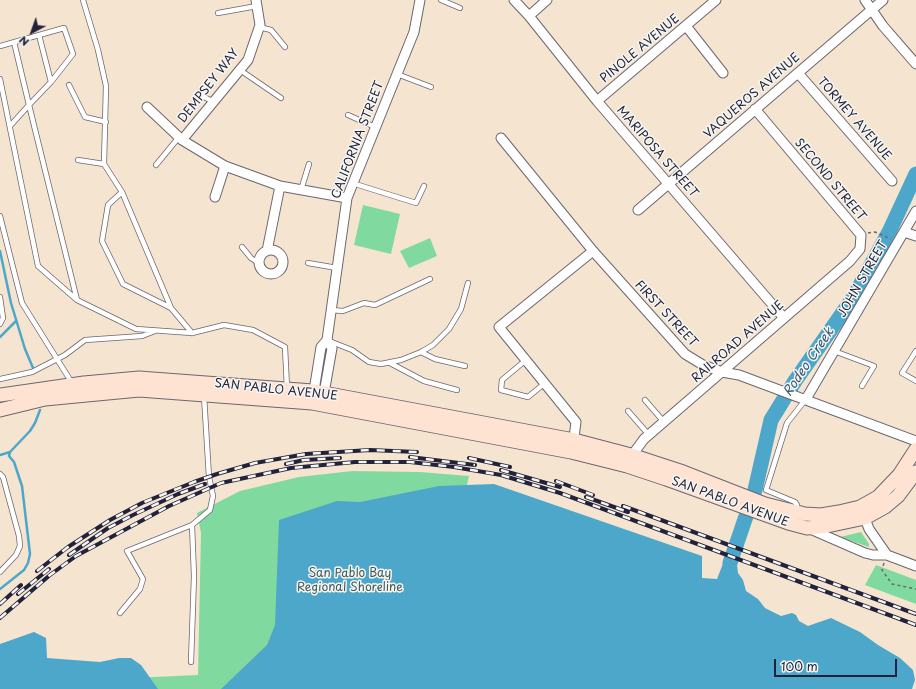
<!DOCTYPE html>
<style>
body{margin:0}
#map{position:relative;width:916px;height:689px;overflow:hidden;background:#f5e4d0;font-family:"Playpen Sans",sans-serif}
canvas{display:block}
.north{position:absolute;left:12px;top:12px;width:40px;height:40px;-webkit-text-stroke:3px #f6f6f2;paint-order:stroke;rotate:221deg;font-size:11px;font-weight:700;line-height:16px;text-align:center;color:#22223b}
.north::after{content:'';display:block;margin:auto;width:14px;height:18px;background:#22223b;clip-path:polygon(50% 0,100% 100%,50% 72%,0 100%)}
.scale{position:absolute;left:774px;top:659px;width:123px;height:18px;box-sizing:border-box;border:2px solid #22223b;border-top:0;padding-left:5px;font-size:12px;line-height:14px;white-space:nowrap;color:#22223b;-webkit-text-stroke:3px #f6f6f2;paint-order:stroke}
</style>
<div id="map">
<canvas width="916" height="689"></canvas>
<div class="north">N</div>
<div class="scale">100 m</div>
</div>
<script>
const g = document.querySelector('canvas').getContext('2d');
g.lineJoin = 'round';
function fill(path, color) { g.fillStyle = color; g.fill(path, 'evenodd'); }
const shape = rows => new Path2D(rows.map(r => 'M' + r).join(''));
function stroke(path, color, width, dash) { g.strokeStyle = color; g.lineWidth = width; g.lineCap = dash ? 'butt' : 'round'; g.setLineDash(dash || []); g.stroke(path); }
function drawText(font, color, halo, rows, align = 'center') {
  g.font = font + ' "Playpen Sans",sans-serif'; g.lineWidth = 3; g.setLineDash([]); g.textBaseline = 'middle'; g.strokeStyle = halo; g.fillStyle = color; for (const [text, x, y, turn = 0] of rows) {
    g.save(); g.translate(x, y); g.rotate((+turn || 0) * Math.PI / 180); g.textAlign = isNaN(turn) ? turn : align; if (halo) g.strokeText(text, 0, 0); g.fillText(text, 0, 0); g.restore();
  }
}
const green = shape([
 [363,205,400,214,391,254,354,245],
 [430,238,437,256,409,268,400,251],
 [352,471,420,472,469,476,467,485,454,689,43,689,44,682,198,675,201,533,197,513,240,491,299,477],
 [861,532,869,544,869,547,840,537],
 [876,565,916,580,916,604,865,585]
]);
const water = shape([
 [494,484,702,556,702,578,717,579,724,561,737,565,738,573,743,580,746,591,758,599,765,608,781,616,792,613,796,615,799,621,808,626,831,618,860,632,878,645,900,658,913,670,915,680,912,689,221,689,267,645,275,625,279,520,337,501,360,502,439,486],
 [34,632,46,638,47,658,100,662,119,658,131,658,141,665,158,689,0,689,0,644]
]);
const stream = shape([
 [0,251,11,303,25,349,33,368],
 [0,337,16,321],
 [0,455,10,452,30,431,35,423,40,410],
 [0,589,24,570,28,563,30,554,22,486,14,462,9,456,10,452]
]);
const river = shape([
 [730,563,755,490,771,420,795,381,853,298,890,230,916,174]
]);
const path = shape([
 [868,233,875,232,891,239],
 [884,563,882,570,892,584,916,589]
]);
const lane = shape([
 [83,0,98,50,106,86,104,164],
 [441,0,460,8],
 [218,13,257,6],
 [259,27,271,30,285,47],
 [39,35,51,82],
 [0,46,64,28,73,54,51,82,29,105,77,300],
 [240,70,281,98],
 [397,74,431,87],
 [0,79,38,266,77,300,136,329,192,333,224,325,253,330,285,347,287,388],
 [69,85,85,117,106,122],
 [202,96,214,102],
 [201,99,205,88],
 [348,115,375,127],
 [10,126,29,105,14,42],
 [78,160,104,164,122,192,171,308,192,333],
 [156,165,179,137],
 [352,183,416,203,424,186],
 [301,190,309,164],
 [122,192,108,205,102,241,123,284,171,308],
 [0,216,22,303,72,383],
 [242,247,251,258,260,264],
 [308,263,337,268],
 [0,297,3,318,0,324],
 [331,310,343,311,364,303,375,305,430,279],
 [329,341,352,350,369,362,381,364,401,360,421,352,433,345,449,329,461,309,468,283],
 [834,351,874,366,862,386],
 [916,351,902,373,916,381],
 [421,352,435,359,465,366],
 [526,360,502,380,501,390,528,397,545,383],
 [390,363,424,381,457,390],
 [0,379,32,372,65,355,85,340,142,336,155,331],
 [645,400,664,422],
 [628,411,649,435],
 [0,474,3,477,19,536,20,546,16,555,0,572],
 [796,510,797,505,795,502,766,490,787,423,806,399],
 [120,613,140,589,143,579,127,551,192,525,210,510,213,496,209,477,204,396],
 [191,662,194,576,192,525]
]);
const street = shape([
 [514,0,529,16,597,101,784,318],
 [865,0,883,26,916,64],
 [529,16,547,0],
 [686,26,723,73],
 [798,73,892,181],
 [597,101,716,0],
 [147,107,182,140,225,166,280,186,347,198],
 [501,138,593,251,685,354,703,365,722,372,739,375,916,441],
 [182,140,248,60,260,25,256,0],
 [215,197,225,166],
 [638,210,883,0],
 [904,232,916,236],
 '259 262a12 12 0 1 1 24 0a12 12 0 1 1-24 0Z',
 [267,251,280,186],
 [313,397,321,347,327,340,347,198,414,32,420,0],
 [323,399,332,348,327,340],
 [806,399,916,211],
 [573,445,576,422,499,327,593,251],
 [630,458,644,439,850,261,860,249,861,235,755,109],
 [863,513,869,529,887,555,916,566],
 [810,529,865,553,873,555,887,555]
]);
const secondary = shape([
 [0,395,84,383,139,378,313,391,574,440,631,455,683,472,765,504,805,514,821,515,839,512,860,507,878,497,899,475,916,449],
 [0,410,45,399,139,390,312,403,571,452,627,466,666,479,788,523,807,528,827,526,865,518,885,507,898,496,916,472]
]);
const rail = shape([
 [410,457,475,465],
 [469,458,510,467],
 [286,464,304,460,340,458],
 [501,470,560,487],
 [556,481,593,495],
 [586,497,628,512],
 [623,506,916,614],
 [69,555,108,528,133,515,178,494,205,484],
 [37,571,68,547,110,520,142,503,194,482,217,474,255,463,306,454,370,450,417,452],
 [18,594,49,569],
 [0,604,21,585],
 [0,618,50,575,76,556,169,506,221,483,291,468,355,462,410,462,454,467,501,475,560,493,916,625]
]);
const streetNames = [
 ["PINOLE AVENUE",640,49,-40],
 ["DEMPSEY WAY",209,86,-52],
 ["VAQUEROS AVENUE",752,96,-41],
 ["TORMEY AVENUE",854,119,49],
 ["CALIFORNIA STREET",358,140,-69],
 ["MARIPOSA STREET",657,152,49],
 ["SECOND STREET",830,180,50],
 ["JOHN STREET",863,279,-60],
 ["FIRST STREET",666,314,47],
 ["RAILROAD AVENUE",738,342,-41],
 ["SAN PABLO AVENUE",276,390,6],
 ["SAN PABLO AVENUE",730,502,20]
];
const parkNames = [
 ["San Pablo Bay",350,574],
 ["Regional Shoreline",350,588]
];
const waterNames = [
 ["Rodeo Creek",809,362,-56]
];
fill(green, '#80daa0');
fill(water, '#4da7cb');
stroke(stream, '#4da7cb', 2.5);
stroke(river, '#4da7cb', 15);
stroke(lane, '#6c666f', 6);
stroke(street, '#6c666f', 11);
stroke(secondary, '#6c666f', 15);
stroke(path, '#6c666f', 1.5, [3, 3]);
stroke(lane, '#fff', 4.5);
stroke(street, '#fff', 9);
stroke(secondary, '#fee3d2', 13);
stroke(rail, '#22223b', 4);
stroke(rail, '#f6f6f2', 2.5, [8]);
drawText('12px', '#22223b', '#f6f6f2', streetNames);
drawText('12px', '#3e5959', '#f6f6f2', parkNames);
drawText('italic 13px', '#335775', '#f6f6f2', waterNames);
</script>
